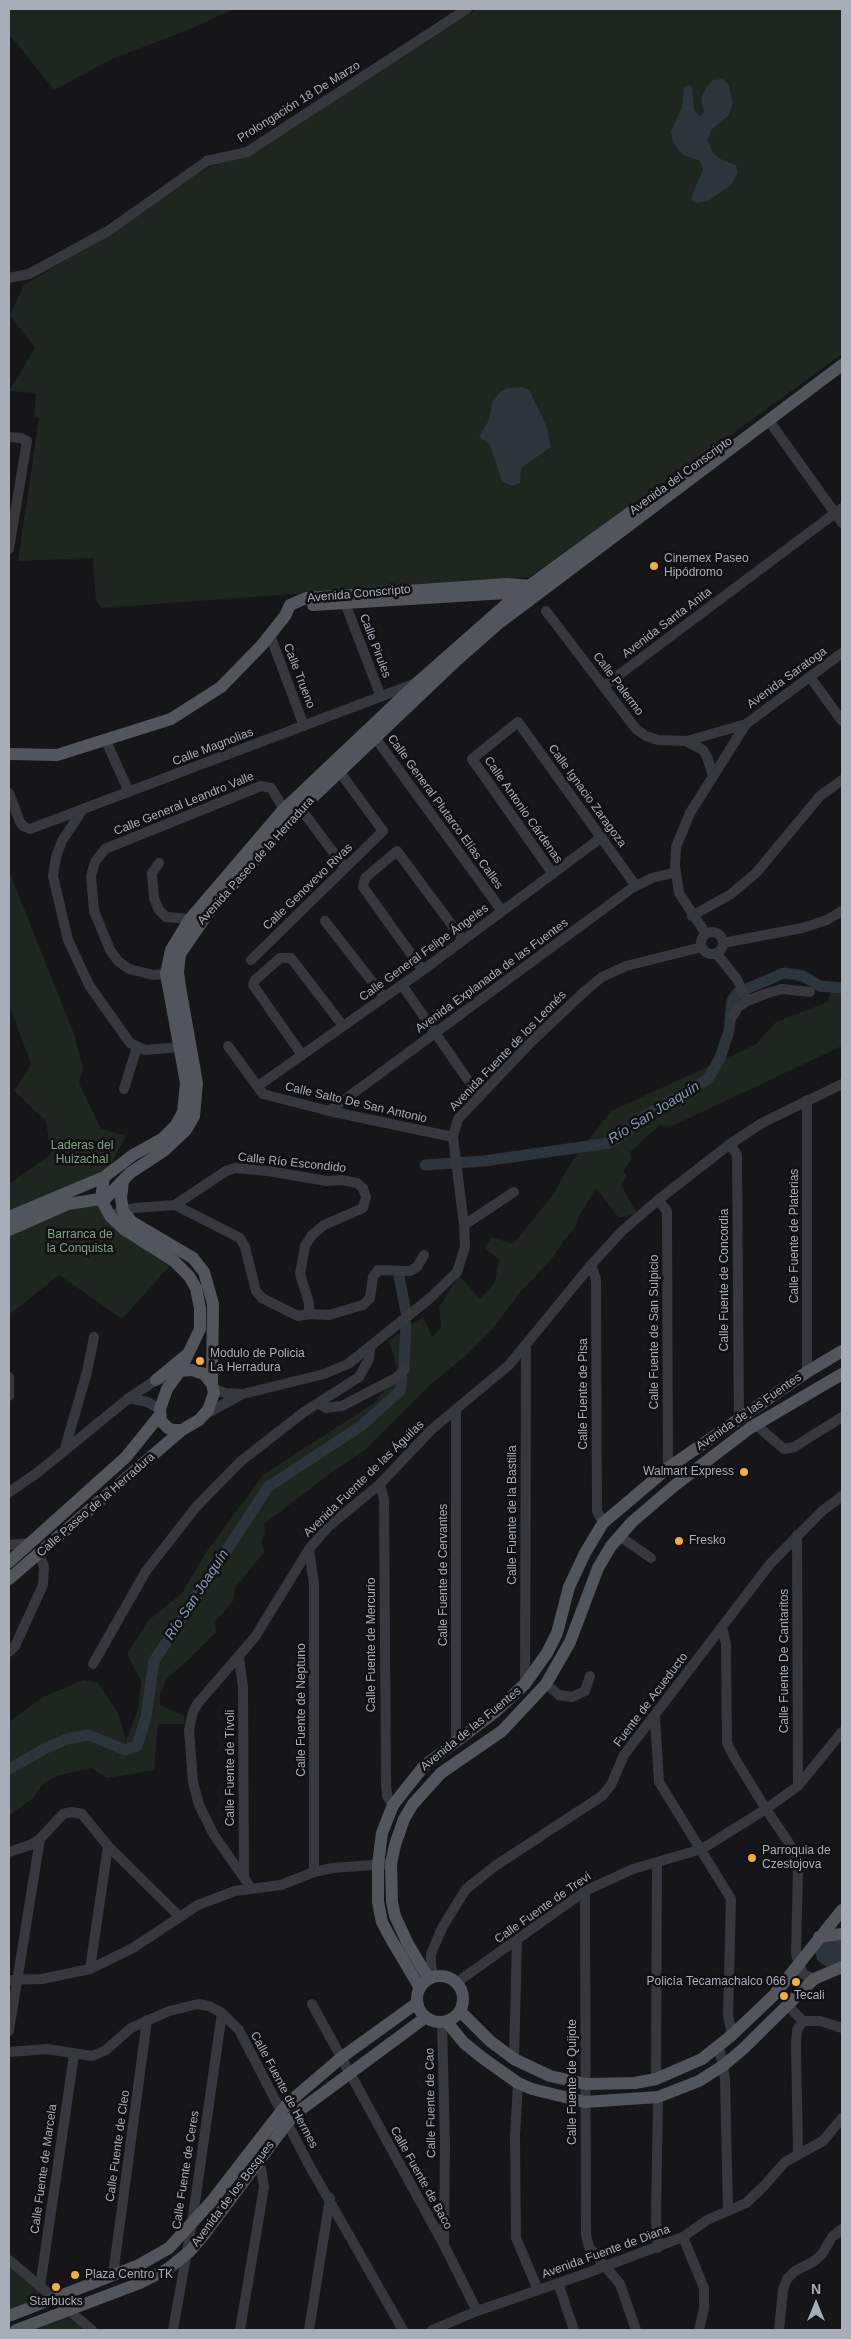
<!DOCTYPE html>
<meta charset="utf-8">
<style>
body{margin:0}
#map{position:relative;width:851px;height:2339px;overflow:hidden;background:#161618;font-family:Helvetica,sans-serif}
canvas{display:block}
.frame{position:absolute;inset:0;border:10px solid #a8adb8;pointer-events:none}
.north{position:absolute;left:791px;top:2279px;width:50px;height:50px;-webkit-text-stroke:4px #111113;paint-order:stroke;rotate:0deg;font-size:14px;font-weight:700;line-height:20px;text-align:center;color:#a8adb8}
.north::after{content:'';display:block;margin:auto;width:18px;height:22px;background:#a8adb8;clip-path:polygon(50% 0,100% 100%,50% 72%,0 100%)}
</style>
<div id="map">
<canvas width="851" height="2339"></canvas>
<div class="frame"></div>
<div class="north">N</div>
</div>
<script>
const g = document.querySelector('canvas').getContext('2d');
g.lineJoin = 'round';
function fill(path, color) { g.fillStyle = color; g.fill(path, 'evenodd'); }
const shape = rows => new Path2D(rows.map(r => 'M' + r).join(''));
function stroke(path, color, width, dash) { g.strokeStyle = color; g.lineWidth = width; g.lineCap = dash ? 'butt' : 'round'; g.setLineDash(dash || []); g.stroke(path); }
function drawText(font, color, halo, rows, align = 'center') {
  g.font = font + ' Helvetica,sans-serif'; g.lineWidth = 5; g.setLineDash([]); g.textBaseline = 'middle'; g.strokeStyle = halo; g.fillStyle = color; for (const [text, x, y, turn = 0] of rows) {
    g.save(); g.translate(x, y); g.rotate((+turn || 0) * Math.PI / 180); g.textAlign = isNaN(turn) ? turn : align; if (halo) g.strokeText(text, 0, 0); g.fillText(text, 0, 0); g.restore();
  }
}
const green = shape([
 [9,9,234,9,183,32,112,59,54,90,9,34],
 [477,9,842,9,842,354,618,517,529,577,101,608,96,600,93,558,18,561,39,418,34,416,36,393,9,391,35,348,10,315,24,285,112,233,208,167,246,157],
 [9,871,74,1034,83,1068,79,1083,101,1129,126,1136,104,1177,9,1217,9,1184,51,1154,46,1121,14,1091,31,1064,9,1005],
 [842,984,842,1046,670,1127,660,1125,630,1152,631,1160,623,1171,627,1176,621,1185,637,1213,619,1218,596,1188,579,1216,575,1228,564,1240,554,1256,518,1295,494,1327,464,1357,430,1385,366,1449,331,1473,264,1524,265,1533,261,1543,265,1551,235,1588,233,1601,215,1622,216,1632,184,1664,167,1678,160,1695,160,1705,185,1716,184,1724,158,1724,154,1770,107,1778,91,1768,56,1776,43,1784,33,1798,9,1816,9,1722,43,1697,83,1680,98,1683,118,1713,126,1740,138,1710,141,1681,127,1654,149,1620,182,1593,207,1551,263,1475,374,1403,398,1373,389,1340,423,1317,432,1337,441,1327,439,1307,459,1276,480,1299,495,1283,499,1259,484,1248,492,1237,513,1244,552,1196,571,1163,611,1111,755,1045,776,1022,828,1002,832,987],
 [101,1199,174,1261,122,1319,59,1275,9,1315,9,1230],
 [9,2262,52,2299,9,2315],
 [66,2317,86,2330,28,2330]
]);
const water = shape([
 [723,79,729,86,733,104,728,116,712,129,707,140,713,153,722,160,736,165,738,173,731,185,708,201,697,203,692,201,692,195,703,170,700,161,683,155,673,142,671,131,682,108,684,87,689,85,692,87,694,109,697,114,701,116,704,112,701,99,706,88,713,80],
 [522,387,529,390,546,425,551,447,521,468,520,483,512,486,502,481,490,445,479,437,489,420,492,403,499,393,507,388],
 [842,1940,842,1964,828,1968,817,1960,815,1951,820,1943]
]);
const river = shape([
 [425,1165,484,1161,610,1143,647,1115,708,1079,720,1058,729,1031,732,1001,737,993,784,973,803,976,820,986,842,988],
 [399,1276,406,1312],
 [404,1364,406,1324],
 [9,1769,46,1748,67,1739,89,1735,125,1750,137,1746,146,1717,154,1661,268,1487,361,1426,400,1391,402,1378]
]);
const minor = shape([
 [9,278,29,274,108,231,207,161,247,152,467,9],
 [772,425,842,523],
 [9,437,21,438,27,441,9,549],
 [345,603,381,697],
 [546,611,636,729,646,736,658,740,687,741,746,724],
 [270,635,304,726],
 [810,677,842,721],
 [604,686,842,508],
 [371,732,502,911],
 [106,741,129,792],
 [686,741,703,750,707,757,713,776],
 [9,793,20,822,23,826,30,829,414,684],
 [83,809,62,841,56,857,53,876,68,940,89,985,130,1043,145,1050,180,1047],
 [301,809,345,868],
 [159,863,152,873,154,898,159,910,166,917,190,919],
 [553,874,472,759,518,722,636,886],
 [692,916,731,894,756,873,820,796,842,780],
 [325,921,384,997],
 '701 943a11 11 0 1 1 22 0a11 11 0 1 1-22 0Z',
 [706,934,679,893,675,866,676,847,690,813,746,724,842,653],
 [723,943,802,928,827,920,842,911],
 [716,953,737,979,747,1001],
 [251,960,383,831,336,767],
 [419,965,363,887,365,878,397,851,463,940],
 [173,973,153,975,129,969,118,961,110,950,94,911,91,876,95,862,105,849,261,786,271,788,284,809],
 [402,985,479,1096],
 [733,1016,738,1007,747,1001,765,994,782,989,810,992],
 [228,1046,263,1094,329,1111,453,1137],
 [302,1055,253,985,255,980,280,958,291,958,343,1026],
 [258,1086,423,970,602,837],
 [124,1089,137,1047],
 [329,1111,632,888,652,878,676,872],
 [730,1144,737,1155,739,1418],
 [658,1200,667,1211,668,1468],
 [175,1205,226,1171,235,1168,268,1171,327,1181,342,1180,357,1183,363,1188,366,1197,363,1208,324,1225,312,1235,305,1246,300,1274,309,1303,309,1314],
 [118,1212,135,1208,175,1205,240,1238,245,1247,256,1291,262,1298,298,1316,309,1314,329,1315,363,1305,370,1298,373,1277,378,1270,410,1271,417,1267,424,1255],
 [464,1225,514,1192],
 [591,1265,596,1279,597,1511,603,1523],
 [807,1372,807,1100],
 [9,1377,9,1396],
 [214,1389,225,1393,243,1394,324,1374,348,1364,429,1299,457,1272,465,1247,464,1225,453,1137,458,1119,531,1042,585,991,602,977,626,966,702,947],
 [129,1398,147,1402,160,1409],
 [318,1403,326,1408,342,1406,396,1378,405,1369],
 [456,1409,456,1741],
 [204,1415,242,1394],
 [755,1424,784,1449,794,1447,842,1417],
 [65,1448,87,1372,94,1337],
 [380,1484,384,1499,386,1782,387,1796,393,1805],
 [9,1492,37,1473,129,1398,156,1380,162,1379],
 [797,1535,798,1786],
 [619,1536,651,1558],
 [9,1545,31,1543],
 [309,1549,314,1585,314,1872],
 [722,1627,726,1644,727,1743,734,1757,766,1809,795,1852,798,1868,796,1954,803,1974,814,1979],
 [9,1652,15,1646,43,1585,44,1566,39,1555],
 [239,1658,243,1687,244,1878],
 [93,1664,146,1571,196,1507,241,1461,304,1412,359,1377,369,1359,370,1347],
 [525,1684,526,1346],
 [546,1684,559,1695,572,1697,585,1691,590,1676],
 [655,1718,659,1782,731,1899,728,2015,732,2035],
 [9,1852,30,1845,40,1839,63,1814,72,1812,82,1814,108,1846,179,1916],
 [251,1888,214,1835,199,1805,193,1782,189,1730,193,1712,198,1703,255,1637,309,1549,328,1527,380,1484,431,1430,509,1365,591,1265,622,1231,658,1200,730,1144,762,1123,842,1084],
 [585,1891,586,2235,589,2247,620,2284,636,2330],
 [90,1969,108,1846],
 [434,1977,431,1966,431,1954,442,1928,466,1889,495,1866,602,1796,611,1785,624,1755,770,1564,822,1511,842,1496],
 [9,1980,42,1979,90,1969,133,1948,198,1905,235,1891,281,1885,314,1872,333,1868,385,1864],
 [456,1983,585,1891,633,1869,702,1849,766,1809,798,1786,842,1732],
 [312,2004,444,2245,477,2311],
 [788,2006,803,2021,820,2021,842,2028],
 [442,2022,445,2143,444,2243],
 [9,2031,40,1839],
 [719,2046,725,2079,728,2211],
 [9,2052,47,2049,92,2056,106,2050,131,2028,169,2011,198,2004,209,2006,222,2013,239,2030,309,2165,403,2330],
 [514,2059,517,1941],
 [656,2079,657,1862],
 [518,2083,515,2136,516,2238,538,2290],
 [658,2097,656,2219,658,2248],
 [798,2154,796,2044,797,2030,803,2021],
 [683,2237,704,2288,704,2309,699,2330],
 [9,2260,92,2330],
 [113,2275,147,2020],
 [558,2283,574,2330],
 [40,2287,74,2055],
 [173,2330,192,2223,222,2013],
 [240,2330,264,2187,259,2156],
 [309,2330,330,2198],
 [432,2330,477,2311,579,2276,683,2237,707,2220,746,2203,764,2186,785,2162,823,2141,842,2118],
 [779,2330,783,2290,787,2279,795,2271,813,2262,822,2254,832,2237,842,2229]
]);
const major = shape([
 [313,605,506,593,523,594],
 [9,754,57,755,171,719,221,687,261,646,285,616,290,605,306,598,507,584,532,586],
 [104,1177,101,1199,110,1216,125,1230,174,1261,189,1276,196,1288,200,1308,200,1329,180,1371,167,1389,160,1409,161,1421,168,1428,173,1430,182,1430,199,1420,208,1410,214,1393,212,1384,204,1374,192,1370,180,1371],
 [123,1181,121,1198,123,1211,132,1222,193,1258,204,1272,213,1304,212,1384],
 [9,1217,104,1177,133,1155,162,1139,176,1125,183,1112,186,1083,166,974,171,950,190,919,284,809,417,683,519,593,632,511],
 [9,1230,68,1204,106,1198,130,1173,165,1150,186,1130,194,1116,197,1083,180,987,178,972,180,954,206,916,289,820,457,660,498,624,842,365],
 [156,1380,185,1356],
 [9,1562,126,1457,159,1416],
 [9,1579,182,1430],
 [819,1937,842,1934],
 '417 1999a23 23 0 1 1 46 0a23 23 0 1 1-46 0Z',
 [429,1979,408,1944,395,1916,392,1902,391,1864,395,1845,404,1819,413,1804,441,1773,502,1731,546,1684,570,1642,598,1568,611,1546,632,1522,674,1486,750,1428,842,1374],
 [420,1988,391,1939,382,1922,378,1902,378,1865,382,1833,393,1805,424,1766,495,1712,525,1684,547,1653,557,1633,569,1587,585,1553,603,1523,668,1468,807,1372,842,1351],
 [460,2011,490,2041,514,2059,550,2076,586,2084,635,2083,656,2079,702,2059,732,2035,774,1995,842,1910],
 [446,2021,464,2043,484,2059,518,2083,532,2089,585,2102,658,2097,699,2081,724,2065,743,2049,814,1979,842,1967],
 [9,2316,139,2265,169,2248,211,2202,287,2104,342,2057,417,2003],
 [16,2330,140,2283,169,2268,190,2251,203,2236,288,2122,299,2111,426,2017]
]);
const markers = [
 [654,566,5,"#f2b134"],
 [200,1361,5,"#f2b134"],
 [744,1472,5,"#f2b134"],
 [679,1541,5,"#f2b134"],
 [752,1858,5,"#f2b134"],
 [796,1982,5,"#f2b134"],
 [784,1996,5,"#f2b134"],
 [75,2275,5,"#f2b134"],
 [56,2287,5,"#f2b134"]
];
const streetNames = [
 ["Prolongación 18 De Marzo",299,102,-32],
 ["Avenida del Conscripto",681,476,-36],
 ["Avenida Conscripto",359,594,-5],
 ["Avenida Santa Anita",667,623,-37],
 ["Calle Pirules",375,646,69],
 ["Calle Trueno",299,676,69],
 ["Avenida Saratoga",787,678,-36],
 ["Calle Palermo",618,684,53],
 ["Calle Magnolias",213,747,-21],
 ["Calle Ignacio Zaragoza",587,796,54],
 ["Calle General Leandro Valle",184,804,-22],
 ["Calle Antonio Cárdenas",523,810,55],
 ["Calle General Plutarco Elías Calles",445,812,54],
 ["Avenida Paseo de la Herradura",256,861,-48],
 ["Calle Genovevo Rivas",308,887,-44],
 ["Calle General Felipe Ángeles",424,953,-36],
 ["Avenida Explanada de las Fuentes",492,976,-36],
 ["Avenida Fuente de los Leonés",508,1051,-46],
 ["Calle Salto De San Antonio",356,1103,13],
 ["Calle Río Escondido",292,1163,6],
 ["Calle Fuente de Platerias",795,1236,-90],
 ["Calle Fuente de Concordia",725,1280,-90],
 ["Calle Fuente de San Sulpicio",655,1332,-90],
 ["Calle Fuente de Pisa",584,1394,-90],
 ["Avenida de las Fuentes",749,1412,-35],
 ["Avenida Fuente de las Águilas",364,1479,-44],
 ["Calle Paseo de la Herradura",96,1505,-41],
 ["Calle Fuente de la Bastilla",513,1515,-90],
 ["Calle Fuente de Cervantes",444,1575,-90],
 ["Calle Fuente de Mercurio",372,1645,-90],
 ["Calle Fuente De Cantaritos",785,1661,-90],
 ["Fuente de Acueducto",651,1700,-53],
 ["Calle Fuente de Neptuno",302,1710,-90],
 ["Avenida de las Fuentes",471,1729,-39],
 ["Calle Fuente de Tívoli",231,1768,-90],
 ["Calle Fuente de Trevi",543,1908,-35],
 ["Calle Fuente de Quijote",573,2082,-90],
 ["Calle Fuente de Hermes",284,2090,62],
 ["Calle Fuente de Cao",431,2103,-91],
 ["Calle Fuente de Cleo",118,2146,-82],
 ["Calle Fuente de Marcela",44,2169,-82],
 ["Calle Fuente de Ceres",186,2170,-81],
 ["Calle Fuente de Baco",421,2178,61],
 ["Avenida de los Bosques",233,2194,-53],
 ["Avenida Fuente de Diana",606,2252,-20]
];
const poiNames = [
 ["Cinemex Paseo",664,559],
 ["Hipódromo",664,573],
 ["Modulo de Policia",210,1354],
 ["La Herradura",210,1368],
 ["Walmart Express",734,1472,"right"],
 ["Fresko",689,1541],
 ["Parroquia de",762,1851],
 ["Czestojova",762,1865],
 ["Policía Tecamachalco 066",786,1982,"right"],
 ["Tecali",794,1996],
 ["Plaza Centro TK",85,2275],
 ["Starbucks",56,2302,"center"]
];
const parkNames = [
 ["Laderas del",82,1146],
 ["Huizachal",82,1160],
 ["Barranca de",80,1235],
 ["la Conquista",80,1249]
];
const waterNames = [
 ["Río San Joaquín",654,1113,-32],
 ["Río San Joaquín",197,1595,-57]
];
fill(green, '#1e261f');
fill(water, '#2c353c');
stroke(river, '#2c353c', 11);
stroke(minor, '#37383d', 10);
stroke(major, '#53555c', 12);
for (const [x, y, r, color] of markers) { const dot = new Path2D(); dot.arc(x, y, r, 0, 2 * Math.PI); g.fillStyle = color; g.fill(dot); stroke(dot, '#111113', 2); }
drawText('12px', '#a8adb8', '#111113', streetNames);
drawText('12px', '#a8adb8', '#111113', poiNames, 'left');
drawText('12px', '#7fa381', '#111113', parkNames);
drawText('italic 14px', '#7f9bb3', '#111113', waterNames);
</script>
